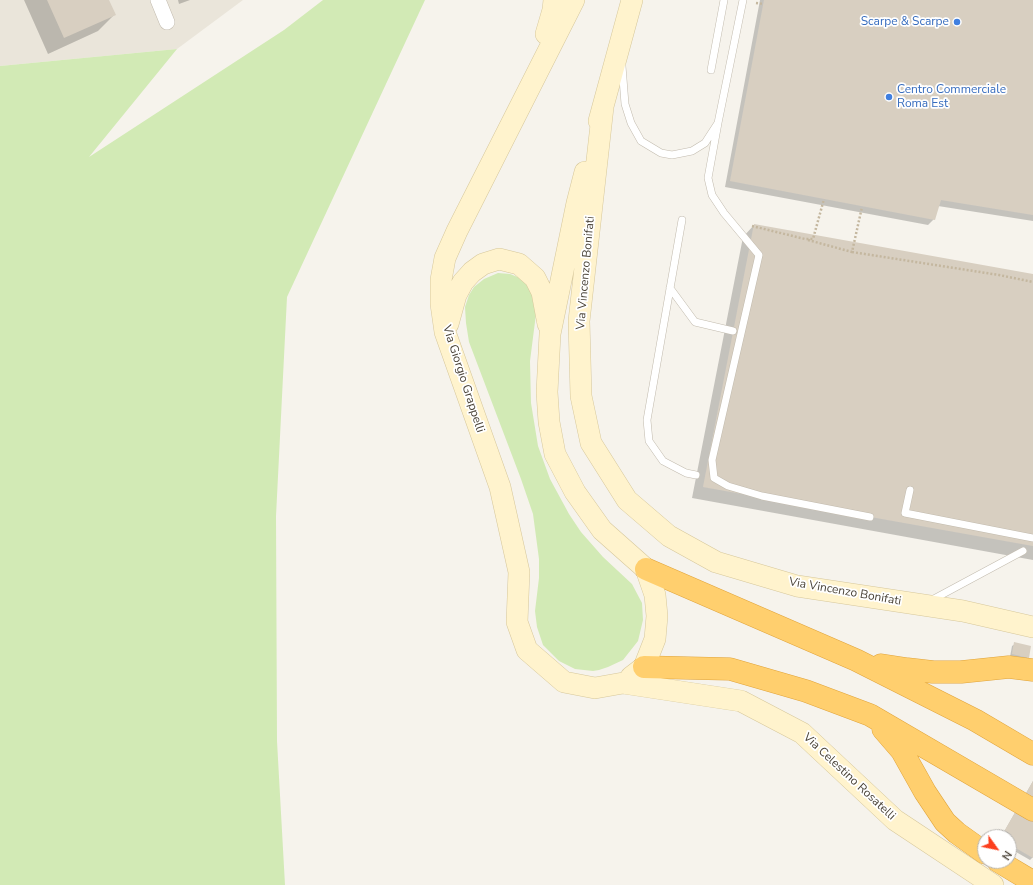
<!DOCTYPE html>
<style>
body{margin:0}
#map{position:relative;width:1033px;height:885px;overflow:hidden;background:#f6f3ec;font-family:"Nunito Sans",sans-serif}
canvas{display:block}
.north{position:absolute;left:977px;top:829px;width:40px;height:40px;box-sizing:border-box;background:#fff;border:1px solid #b7b4b0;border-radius:50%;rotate:123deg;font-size:11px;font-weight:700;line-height:16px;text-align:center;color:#4b4439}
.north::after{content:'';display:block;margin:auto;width:14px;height:18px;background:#fc3f1d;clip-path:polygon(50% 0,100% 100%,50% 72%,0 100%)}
</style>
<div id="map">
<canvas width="1033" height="885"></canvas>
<div class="north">N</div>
</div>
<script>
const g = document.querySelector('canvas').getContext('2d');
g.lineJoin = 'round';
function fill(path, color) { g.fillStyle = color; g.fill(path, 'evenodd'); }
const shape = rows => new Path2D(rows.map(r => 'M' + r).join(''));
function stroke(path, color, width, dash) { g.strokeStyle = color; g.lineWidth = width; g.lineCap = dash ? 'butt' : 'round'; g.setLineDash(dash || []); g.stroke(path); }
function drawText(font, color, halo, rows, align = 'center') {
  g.font = font + ' "Nunito Sans",sans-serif'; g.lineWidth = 3.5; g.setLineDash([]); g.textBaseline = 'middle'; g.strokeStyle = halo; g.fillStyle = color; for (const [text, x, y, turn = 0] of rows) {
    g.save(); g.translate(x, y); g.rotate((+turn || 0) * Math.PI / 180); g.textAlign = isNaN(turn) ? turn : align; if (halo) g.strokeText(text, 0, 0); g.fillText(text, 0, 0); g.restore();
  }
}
const residential = shape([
 [0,0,243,0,177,49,0,66]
]);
const green = shape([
 [323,0,425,0,287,297,276,516,277,741,285,885,0,885,0,66,177,49,89,157,284,30],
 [498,273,510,274,520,278,526,284,533,296,536,314,530,361,531,403,538,446,550,479,569,514,581,532,603,557,632,584,642,603,643,620,638,641,623,660,608,667,599,670,593,671,575,669,559,661,543,645,537,627,535,611,539,578,539,559,533,514,521,479,469,342,466,323,465,307,469,295,474,287,484,279]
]);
const shadow = shape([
 [24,0,108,0,114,15,98,31,48,54],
 [178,0,190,0,179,4],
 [760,0,1033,0,1033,221,938,206,934,219,928,225,725,187],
 [754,225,1033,276,1033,560,692,498,743,237],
 [1015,644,1028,657,1025,660,1010,657,1012,646],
 [1033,781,1033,857,1030,860,1009,848,1009,837,1001,837]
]);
const building = shape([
 [47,0,109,0,116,15,64,38],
 [764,0,1033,0,1033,215,941,200,935,220,730,181],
 [754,224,1033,274,1033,546,703,487],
 [1014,642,1031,646,1029,658,1012,654],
 [1033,781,1033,858,1009,844,1009,837,1001,837]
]);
const path = shape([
 [756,3,763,4],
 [752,226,805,239,813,239,824,199],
 [808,240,852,252,862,207],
 [852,252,999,275,1033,282]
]);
const lane = shape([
 [622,66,625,104,631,123,641,141,661,153,672,155,692,151,705,143,718,123,743,0],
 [711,70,724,0],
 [718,123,708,178,712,195,724,213,759,255,712,460,714,478,728,486,762,496,870,517],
 [682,220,647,420,649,441,663,461,686,473,696,475],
 [670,288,695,322,733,331],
 [910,490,905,513,1033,538],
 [930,601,1023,551]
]);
const street = shape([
 [158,0,167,22]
]);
const secondary = shape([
 [574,0,457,231,445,258,441,280,441,304,445,332,500,487,519,572,517,622,527,650,564,682,595,688,623,683,741,701,802,733,895,820,993,885],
 [546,34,553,10,554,0],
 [603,107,579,321,581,396,591,443,627,500,669,536,716,562,797,586,963,611,1033,627],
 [599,121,632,0],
 [585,172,577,203,550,334,547,392,549,422,555,454,575,492,602,530,646,569,655,595,657,616,655,639,644,667,631,677],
 [448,324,456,295,463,282,472,272,483,264,499,259,519,264,535,278,542,292,548,324]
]);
const highway = shape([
 [646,569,856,660,975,720,1033,754],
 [881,665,907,669,933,672,961,672,1009,667,1033,670],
 [644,667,730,669,806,691,870,715,1033,810],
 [883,729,902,751,925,792,945,822,957,833,985,853],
 [998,861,1033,882]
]);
const markers = [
 [957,22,4,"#3f7fe0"],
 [889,97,4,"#3f7fe0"]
];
const shopNames = [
 ["Scarpe & Scarpe",949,22],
 ["Centro Commerciale",897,90,"left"],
 ["Roma Est",897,104,"left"]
];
const streetNames = [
 ["Via Vincenzo Bonifati",586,273,-85],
 ["Via Giorgio Grappelli",463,379,72],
 ["Via Vincenzo Bonifati",845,592,10],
 ["Via Celestino Rosatelli",849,777,43]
];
fill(residential, '#eae5da');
fill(green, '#d2eab5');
fill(shadow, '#0003');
fill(building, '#d8cfc1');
stroke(lane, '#c2bbae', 8);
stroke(street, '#c2bbae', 16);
stroke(secondary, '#d6c79b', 22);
stroke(highway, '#e0a43c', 23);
stroke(path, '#c4b79f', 2.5, [2, 2]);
stroke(lane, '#fff', 7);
stroke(street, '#fff', 15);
stroke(secondary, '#fff3cd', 21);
stroke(highway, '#ffcf6e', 22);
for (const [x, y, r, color] of markers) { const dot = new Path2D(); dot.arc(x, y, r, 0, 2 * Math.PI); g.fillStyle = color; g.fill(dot); stroke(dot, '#fff', 1.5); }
drawText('12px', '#366cbe', '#fff', shopNames, 'right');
drawText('12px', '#4b4439', '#fff', streetNames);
</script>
